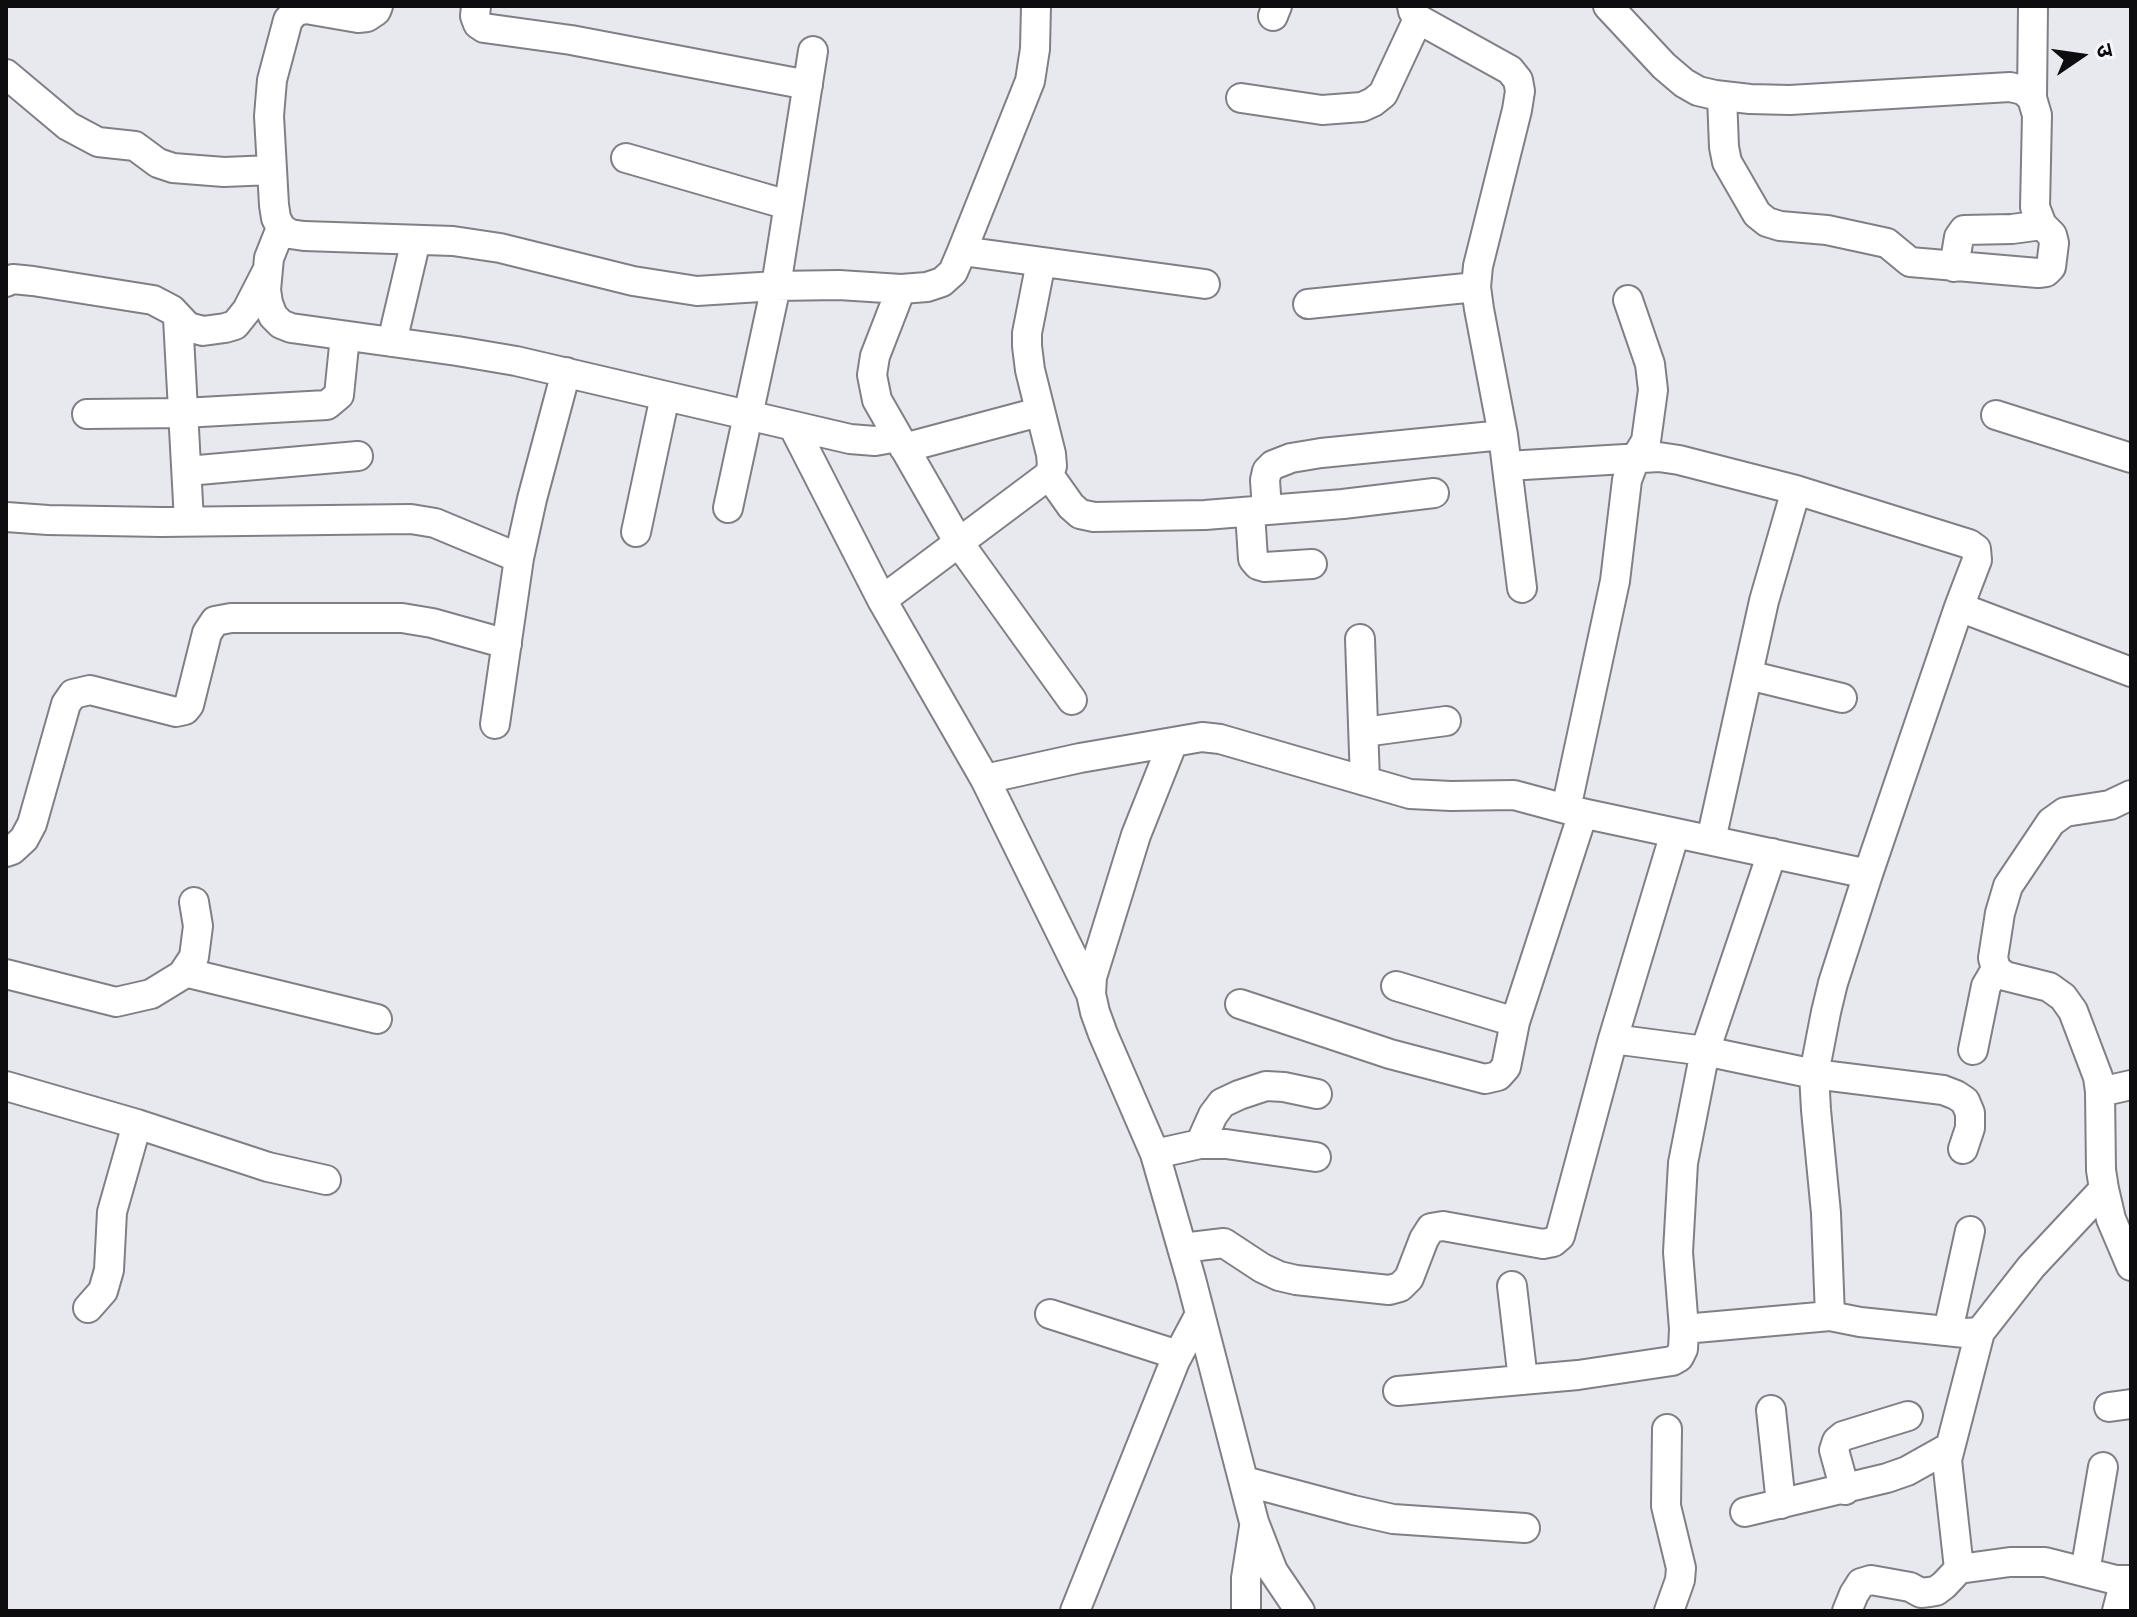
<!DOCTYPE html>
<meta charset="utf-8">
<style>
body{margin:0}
#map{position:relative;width:2137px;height:1617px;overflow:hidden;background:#e8e8ef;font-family:"Fira Sans","Noto Sans Devanagari",sans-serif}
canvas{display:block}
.frame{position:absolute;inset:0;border:8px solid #0d0d0f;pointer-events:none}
.north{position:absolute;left:2041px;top:16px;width:80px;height:80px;-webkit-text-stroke:6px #f6f5fc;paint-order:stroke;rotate:77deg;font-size:22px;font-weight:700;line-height:32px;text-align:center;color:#0d0d0f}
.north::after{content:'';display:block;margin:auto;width:28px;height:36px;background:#0d0d0f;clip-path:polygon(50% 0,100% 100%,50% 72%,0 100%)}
</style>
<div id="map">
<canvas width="2137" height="1617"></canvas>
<div class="frame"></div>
<div class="north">उ</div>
</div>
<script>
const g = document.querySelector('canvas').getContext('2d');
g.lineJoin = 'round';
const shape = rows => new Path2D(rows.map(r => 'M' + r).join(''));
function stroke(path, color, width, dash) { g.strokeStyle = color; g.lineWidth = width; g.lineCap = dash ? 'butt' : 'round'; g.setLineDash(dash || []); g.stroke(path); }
const minor = shape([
 [378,6,376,11,367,17,358,18,306,9,296,11,288,20,272,80,269,116,274,205,276,218,281,228,290,234,304,236,453,241,500,248,633,281,697,291,776,286,839,285,901,289,927,287,942,282,953,272,962,251,1030,81,1035,49,1036,6],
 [476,6,475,16,478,24,484,28,571,40,808,85],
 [1412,6,1413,11,1418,19,1510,70,1518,80,1520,91,1517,110,1478,266,1476,287,1479,309,1503,435,1522,588],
 [1608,6,1664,66,1684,83,1698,91,1715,95,1750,99,1790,100,2010,87,2023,90,2032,98,2037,115,2035,207,2042,225,2052,235,2054,243,2051,267,2046,272,2038,273,1910,262,1887,243,1827,230,1780,226,1767,222,1757,214,1727,162,1724,147,1722,96],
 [1273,16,1277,6],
 [6,74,68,126,98,142,135,146,158,163,173,168,224,172,272,170],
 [1241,98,1322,110,1362,107,1373,102,1383,94,1418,19],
 [2032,98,2033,6],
 [626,158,788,205],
 [281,228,269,258,266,290,268,303,273,316,281,324,291,328,457,351,516,361,850,439,875,441,898,437],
 [962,251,1205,284],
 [1954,267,1959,237,1964,230,2012,229,2042,225],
 [6,282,13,279,33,281,153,300,172,310,188,327,203,331,225,328,235,325,247,310,266,273],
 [901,289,875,356,872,375,877,400,959,543,1072,700],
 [1308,304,1476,287],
 [178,318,189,521],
 [392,342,416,240],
 [87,414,183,413,327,405,339,395,345,336],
 [1996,415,2131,458],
 [793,426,882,600,985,779,1091,994],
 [904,448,1039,412],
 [1507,466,1659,457,1679,460,1796,490,1969,544,1976,549,1977,560,1959,607,1868,874,1833,983,1826,1012,1814,1074,1816,1110,1826,1213,1830,1316],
 [187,471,358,456],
 [1049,475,1071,506,1080,514,1094,517,1205,515,1343,504,1434,493],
 [728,508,776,286,813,51],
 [1267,510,1265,480,1267,471,1273,465,1291,458,1321,453,1503,435],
 [1250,512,1253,559,1258,565,1265,567,1312,564],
 [6,517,48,520,161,522,411,519,435,523,519,558],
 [636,532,665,396],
 [882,600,1049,475,1052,466,1051,454,1030,370,1027,346,1027,333,1041,262],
 [1959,607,2131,672],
 [1360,639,1365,781],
 [1748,675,1842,698],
 [495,724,519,558,532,499,566,372],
 [1364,732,1446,721],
 [1173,742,1136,835,1092,977,1091,994,1095,1012,1103,1034,1155,1154,1191,1279,1254,1522,1273,1571,1300,1611],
 [985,779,1080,758,1173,742,1202,737,1220,739,1410,794,1451,796,1514,795,1577,812,1868,874],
 [2131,795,2110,805,2065,812,2051,822,2008,886,2000,913,1993,958,1996,969,2005,976,2049,987,2063,997,2073,1011,2098,1077,2100,1092,2101,1170,2104,1189,2111,1219,2131,1266],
 [1566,809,1615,581,1627,480,1635,459,1646,441,1653,390,1650,364,1628,300],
 [1711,840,1764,601,1796,490],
 [6,852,12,850,24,839,32,824,66,704,73,694,90,690,176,712,185,710,189,705,207,633,215,621,231,618,402,618,432,623,507,644],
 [184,972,377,1019],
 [6,974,116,1002,151,994,182,975,194,957,198,926,194,902],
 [1396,986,1515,1022],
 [1240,1004,1390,1054,1485,1079,1498,1076,1506,1067,1515,1022,1583,813],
 [1613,1039,1705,1051,1814,1074,1943,1090,1956,1095,1965,1101,1970,1113,1970,1128,1963,1149],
 [1973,1050,1986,986,1996,969],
 [6,1086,137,1124,268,1167,326,1180],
 [2100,1092,2131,1085],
 [1200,1144,1213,1115,1222,1103,1239,1095,1266,1086,1284,1087,1317,1094],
 [1155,1154,1200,1144,1226,1144,1316,1157],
 [1182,1248,1224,1243,1262,1268,1279,1276,1296,1280,1389,1290,1400,1287,1409,1278,1424,1239,1431,1228,1443,1226,1543,1244,1553,1242,1560,1236,1613,1039,1675,833],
 [1512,1286,1523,1380],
 [88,1308,103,1291,109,1270,112,1212,137,1124],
 [1050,1314,1178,1355],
 [1684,1329,1830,1316,1860,1322,1965,1333,1980,1332,2031,1267,2104,1189],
 [1948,1331,1970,1231],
 [1398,1391,1578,1375,1672,1361,1679,1357,1683,1349,1684,1329,1678,1252,1683,1163,1705,1051,1772,853],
 [2109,1407,2131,1404],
 [1771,1410,1781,1504],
 [1667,1429,1666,1506,1681,1568,1680,1580,1669,1611],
 [1244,1481,1353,1510,1393,1519,1525,1528],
 [1845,1490,1834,1450,1837,1441,1843,1436,1908,1416],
 [1745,1512,1887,1478,1907,1471,1948,1448],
 [1959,1569,1947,1460,1980,1332],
 [2085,1572,2103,1467],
 [1075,1611,1175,1361,1200,1314],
 [1246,1611,1246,1578,1254,1527],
 [1847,1611,1854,1594,1861,1583,1871,1580,1910,1587,1921,1593,1929,1592,1936,1591,1944,1585,1959,1569,2010,1562,2045,1562,2116,1580,2131,1580],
 [2117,1611,2125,1580]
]);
stroke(minor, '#807f85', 32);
stroke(minor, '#fff', 28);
</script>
